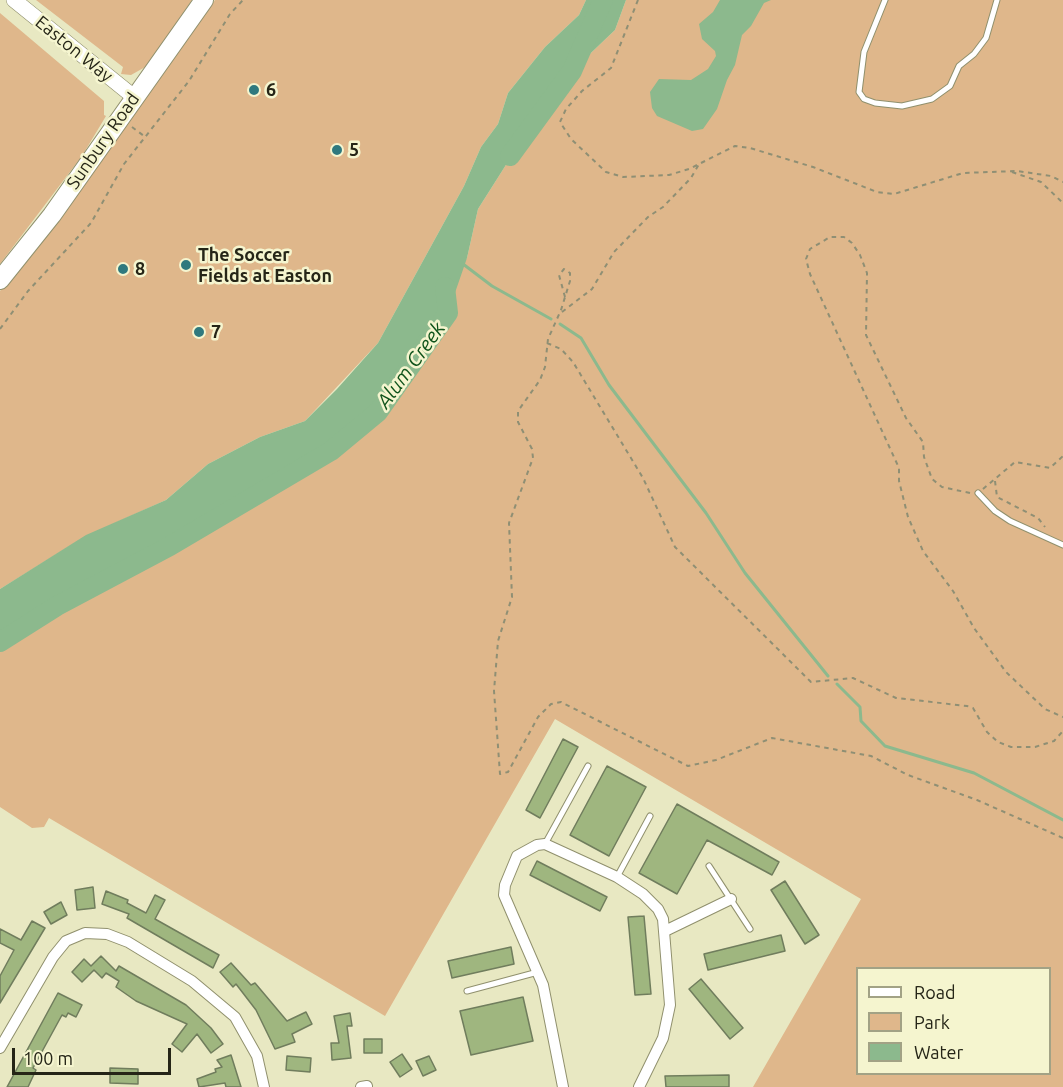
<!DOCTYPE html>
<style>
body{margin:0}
#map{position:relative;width:1063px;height:1087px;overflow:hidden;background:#e8e8c2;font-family:Ubuntu,sans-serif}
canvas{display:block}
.legend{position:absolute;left:856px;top:967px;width:195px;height:108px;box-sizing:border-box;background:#f5f5cf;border:2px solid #a2a285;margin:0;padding:8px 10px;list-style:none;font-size:18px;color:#252517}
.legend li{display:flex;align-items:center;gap:12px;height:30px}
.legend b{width:30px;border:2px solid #a2a285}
.scale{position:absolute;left:12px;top:1048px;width:159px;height:27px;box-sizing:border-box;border:3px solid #252517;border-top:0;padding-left:8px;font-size:18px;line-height:21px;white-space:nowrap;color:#252517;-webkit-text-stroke:4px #f5f5cf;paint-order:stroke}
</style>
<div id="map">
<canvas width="1063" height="1087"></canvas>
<ul class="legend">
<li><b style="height:8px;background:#fff"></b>Road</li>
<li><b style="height:16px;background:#dfb78b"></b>Park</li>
<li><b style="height:16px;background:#8cb98d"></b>Water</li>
</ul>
<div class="scale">100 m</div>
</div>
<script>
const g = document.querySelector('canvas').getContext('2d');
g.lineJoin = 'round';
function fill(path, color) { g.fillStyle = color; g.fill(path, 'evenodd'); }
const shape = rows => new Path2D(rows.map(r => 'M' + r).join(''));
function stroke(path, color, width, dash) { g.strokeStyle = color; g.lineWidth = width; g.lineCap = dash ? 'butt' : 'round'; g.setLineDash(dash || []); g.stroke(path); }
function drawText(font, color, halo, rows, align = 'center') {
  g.font = font + ' Ubuntu,sans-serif'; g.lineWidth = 5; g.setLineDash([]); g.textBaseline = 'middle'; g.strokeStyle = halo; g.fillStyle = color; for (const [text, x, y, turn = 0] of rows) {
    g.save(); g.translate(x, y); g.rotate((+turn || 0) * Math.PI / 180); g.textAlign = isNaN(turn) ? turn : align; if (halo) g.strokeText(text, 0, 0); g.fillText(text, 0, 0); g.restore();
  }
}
const green = shape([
 [36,0,192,0,147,66,131,75,121,74,123,67],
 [215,0,586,0,579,15,545,47,508,93,498,124,481,147,464,186,378,343,305,421,260,437,208,464,166,500,86,536,0,589,0,291,45,238],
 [626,0,1063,0,1063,1087,753,1087,861,899,555,719,385,1016,49,818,44,827,32,828,0,807,0,642,57,606,169,546,191,524,278,472,331,451,467,258,478,209,523,138,572,71,615,30],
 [858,968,1050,968,1050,1074,858,1074],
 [0,13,104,101,104,115,106,116,82,156,0,264]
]);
const water = shape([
 [586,0,626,0,615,30,572,71,523,138,478,209,467,258,448,313,378,412,331,451,278,472,191,524,170,546,57,606,0,642,0,589,86,535,166,500,208,464,260,437,305,421,337,389,378,343,464,186,481,147,498,124,508,93,545,47,579,15],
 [720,0,771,0,764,3,751,26,742,35,735,65,727,80,717,109,703,129,692,131,657,116,652,108,650,92,659,79,691,80,708,69,716,56,715,51,702,39,699,24,713,12]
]);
const stream = shape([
 [463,264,492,286,551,319],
 [560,324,581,338,609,385,706,513,745,573,828,676],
 [837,684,860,707,861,721,885,746,974,773,1063,820]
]);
const river = shape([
 [510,156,572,71,603,0],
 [0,642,57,606,170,546,331,451,378,412,448,313,445,287]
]);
const building = shape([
 [563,739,578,747,540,818,526,810,563,739],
 [607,766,646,787,609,856,570,835,607,766],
 [677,804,779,862,772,875,707,840,677,894,639,873,677,804],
 [537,861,607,897,600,911,530,875,537,861],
 [785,881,819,935,805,944,771,890,785,881],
 [93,887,95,908,77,910,75,890,93,887],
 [106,891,128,900,127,903,146,913,155,895,165,900,155,919,219,955,213,968,127,918,129,914,102,904,106,891],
 [61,902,67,915,51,924,44,912,61,902],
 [644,916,651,994,635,995,628,917,644,916],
 [32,921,45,928,0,1003,0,976,14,950,0,943,0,929,21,940,32,921],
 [781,935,785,951,708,970,704,954,781,935],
 [511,947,514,964,452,978,448,961,511,947],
 [101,956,116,971,119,966,186,1005,211,1028,223,1044,211,1053,197,1034,182,1052,172,1044,187,1024,136,1001,116,987,119,981,106,973,102,978,94,970,82,982,72,972,84,959,91,966,101,956],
 [231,963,251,985,255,983,287,1021,306,1012,312,1024,292,1034,295,1042,275,1049,256,1010,236,984,233,987,220,972,231,963],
 [701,979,743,1028,730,1039,689,989,701,979],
 [58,993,82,1005,76,1017,68,1013,66,1017,62,1015,33,1068,36,1070,28,1087,7,1087,58,993],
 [523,997,533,1041,471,1055,460,1011,523,997],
 [350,1013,352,1026,347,1026,351,1058,332,1060,331,1043,339,1043,334,1016,350,1013],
 [364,1039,382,1039,382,1053,364,1053,364,1039],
 [402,1054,412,1069,400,1077,390,1062,402,1054],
 [231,1055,241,1087,226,1087,225,1083,199,1087,197,1079,216,1072,215,1069,222,1067,217,1060,231,1055],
 [287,1056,311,1058,310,1072,286,1070,287,1056],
 [429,1056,436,1070,423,1076,416,1061,429,1056],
 [110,1068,138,1069,138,1084,110,1083,110,1068],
 [729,1075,729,1087,666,1087,665,1076,729,1075]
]);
const path = shape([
 [638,0,611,68,582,91,566,109,560,122,571,139,606,172,623,177,669,175,689,169,735,146,750,148,813,167,877,192,894,194,963,173,1017,171,1051,176,1063,182],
 [132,127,144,136],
 [1012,172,1041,182,1063,203],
 [565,297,559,275,564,269,570,273,570,281,561,310,548,339,545,367,540,380,518,411,518,422,532,449,533,458,509,523,512,597,498,641,494,691,500,774,508,772,538,717,551,704,561,702,688,766,716,760,772,738,871,756,908,775,977,800,1063,838],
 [562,312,592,289,614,252,648,217,663,207,691,178,699,164],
 [0,329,28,291,91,223,124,164,189,81,230,14,243,0],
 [547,343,561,349,573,362,643,478,675,547,811,682,853,678,896,698,967,706,973,708,987,732,998,742,1011,747,1035,747,1054,741,1063,731],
 [995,481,997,497,1038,518,1045,527],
 [983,489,1015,462,1050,468,1063,456],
 [970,493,942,487,932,479,924,457,923,442,906,418,866,335,867,273,860,255,852,243,844,237,830,237,810,249,806,259,810,274,899,468,899,481,908,517,923,551,953,591,974,628,1006,672,1045,709,1063,717]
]);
const lane = shape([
 [885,0,864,52,859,92,864,99,875,103,902,106,932,99,950,86,959,66,974,54,986,38,997,0],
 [978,493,995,511,1010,521,1063,545],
 [545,844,588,766],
 [709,866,750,929],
 [617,877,650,816],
 [467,991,538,972]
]);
const street = shape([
 [665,931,731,899],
 [0,1048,53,957,66,941,85,933,107,934,128,942,192,981,235,1017,257,1056,264,1087],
 [361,1087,367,1086],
 [563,1087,543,985,504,895,505,885,517,856,537,845,545,844,617,877,643,894,658,909,663,919,670,1005,663,1038,639,1087]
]);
const secondary = shape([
 [14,0,134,97]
]);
const primary = shape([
 [0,280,52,215,204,0]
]);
const markers = [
 [254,90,6,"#2f797e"],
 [337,150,6,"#2f797e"],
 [186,265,6,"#2f797e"],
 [123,269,6,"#2f797e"],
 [199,332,6,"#2f797e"]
];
const streetNames = [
 ["Easton Way",74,49,39],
 ["Sunbury Road",103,141,-55]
];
const poiNames = [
 ["6",266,90],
 ["5",349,150],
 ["The Soccer",198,255],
 ["Fields at Easton",198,276],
 ["8",135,269],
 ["7",211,332]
];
const waterNames = [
 ["Alum Creek",411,365,-54]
];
fill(green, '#dfb78b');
fill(water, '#8cb98d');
stroke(stream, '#8cb98d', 3);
stroke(river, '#8cb98d', 20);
fill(building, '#9fb67f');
stroke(building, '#707d5d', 1.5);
stroke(lane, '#90906d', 7);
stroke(street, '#90906d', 12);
stroke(secondary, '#90906d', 16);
stroke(primary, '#90906d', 20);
stroke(path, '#8f8f74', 2, [4.5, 4.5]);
stroke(lane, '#fff', 5);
stroke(street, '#fff', 10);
stroke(secondary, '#fff', 15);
stroke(primary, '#fff', 18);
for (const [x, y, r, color] of markers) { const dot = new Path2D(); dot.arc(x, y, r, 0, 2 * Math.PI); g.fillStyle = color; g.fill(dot); stroke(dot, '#f5f5cf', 2); }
drawText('18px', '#252517', '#f5f5cf', streetNames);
drawText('bold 18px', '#252517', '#f5f5cf', poiNames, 'left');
drawText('italic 20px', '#0f531b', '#f5f5cf', waterNames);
</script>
